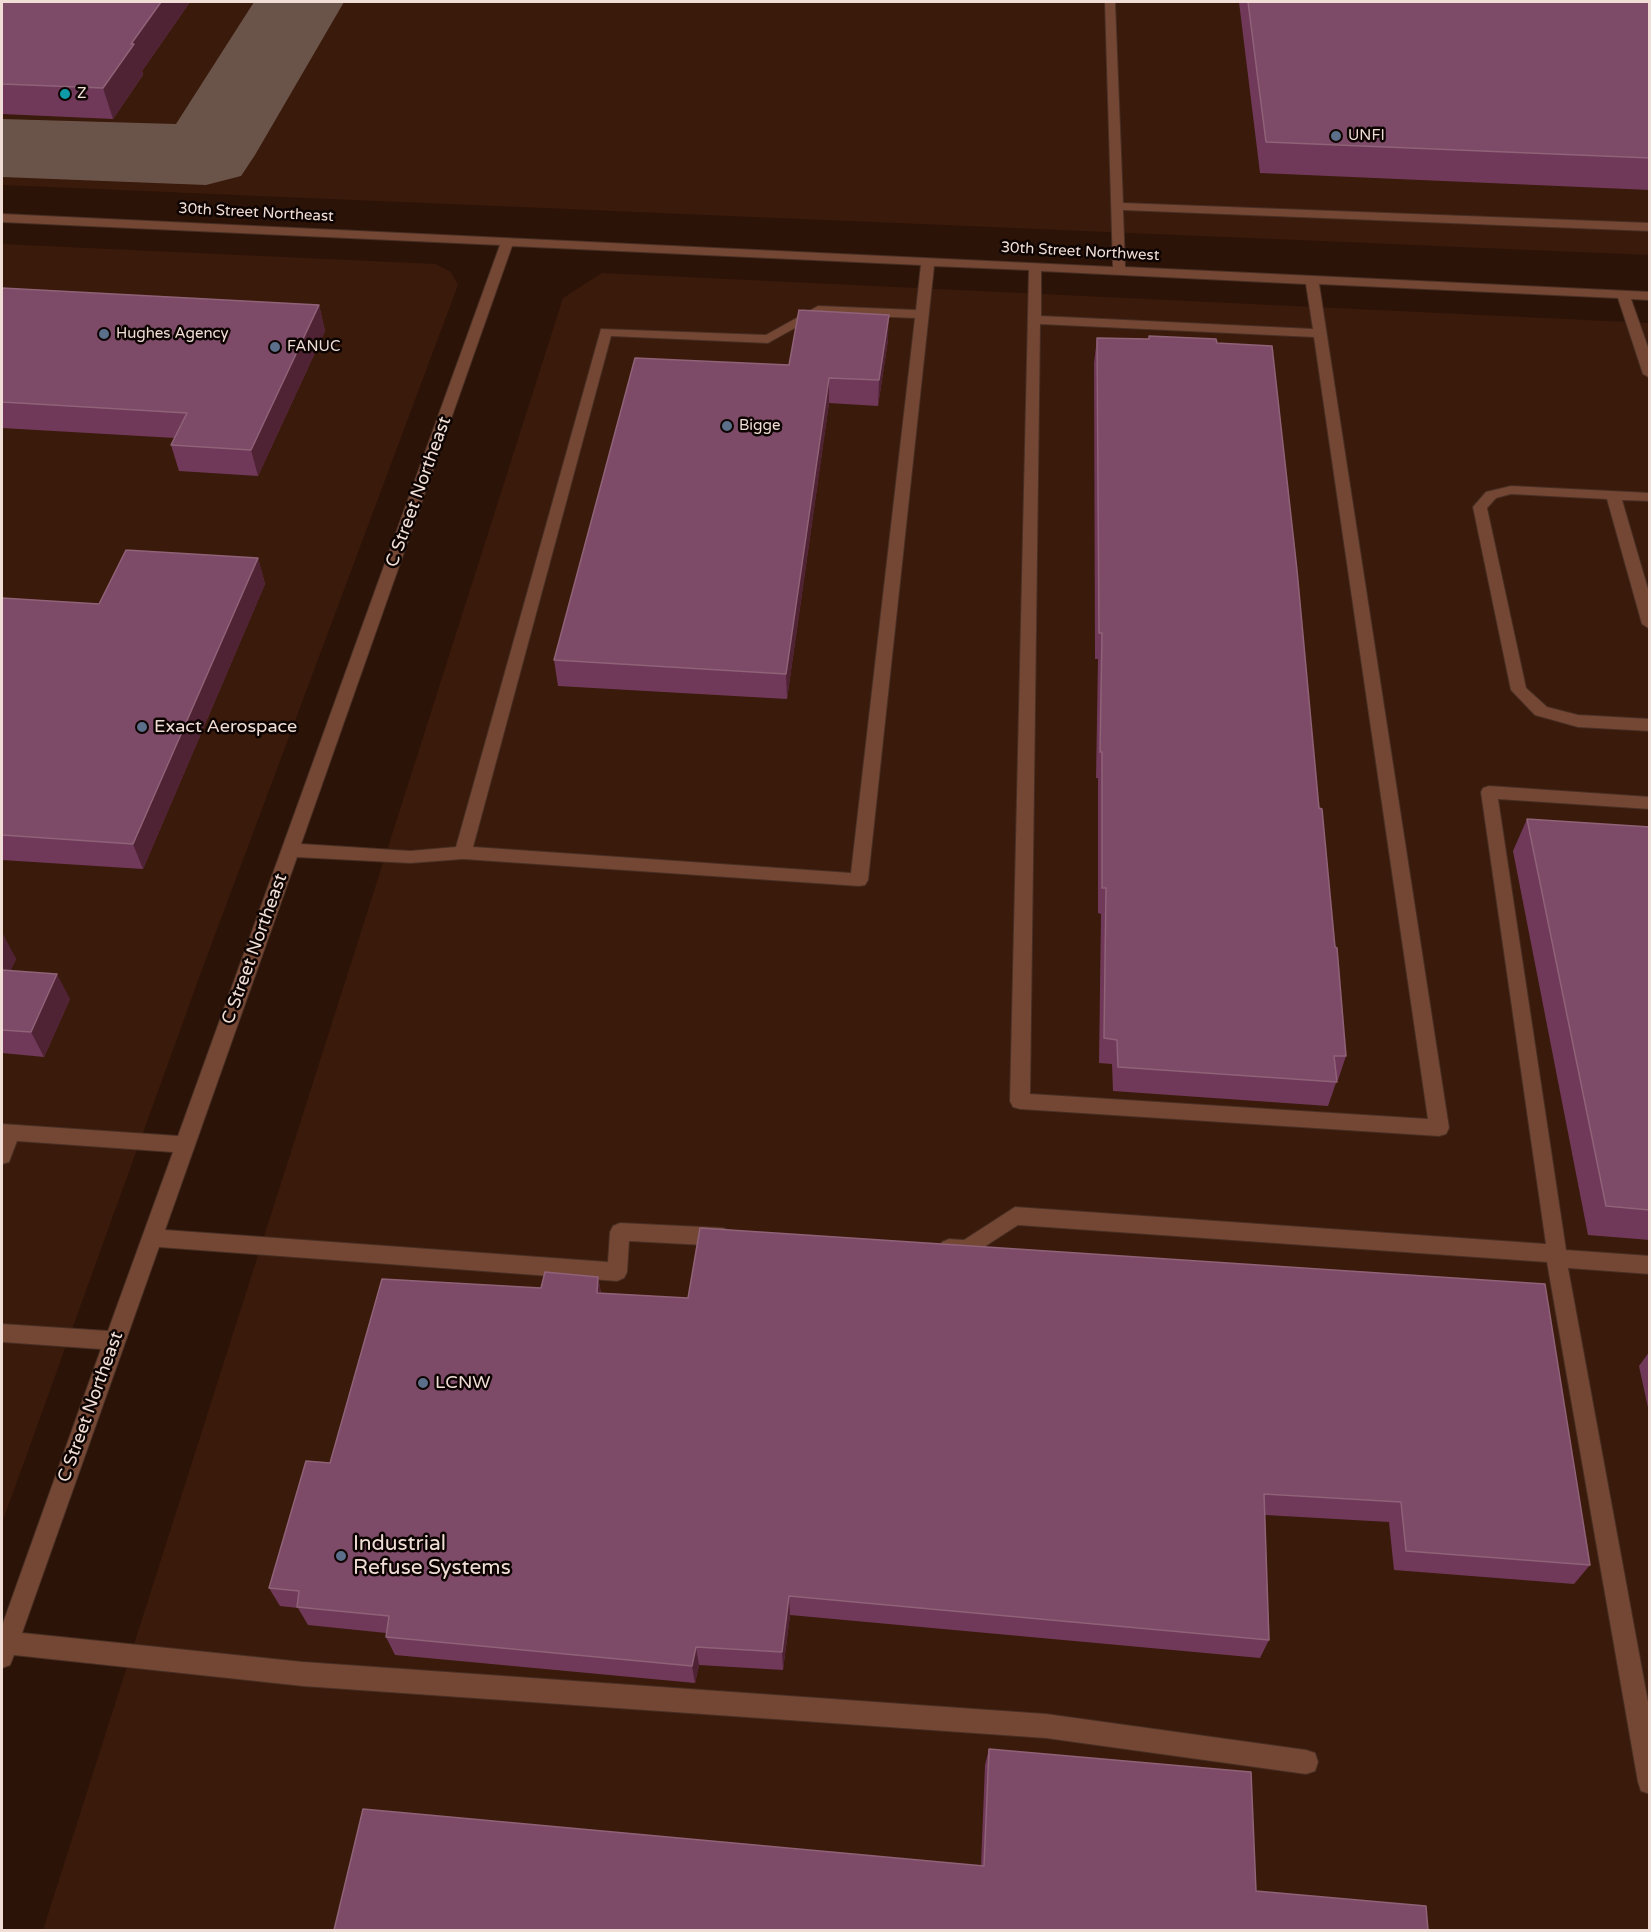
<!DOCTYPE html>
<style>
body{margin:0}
#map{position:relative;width:1651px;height:1932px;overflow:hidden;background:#2c1307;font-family:"Varela Round",sans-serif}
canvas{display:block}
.frame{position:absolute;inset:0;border:3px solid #f0ded6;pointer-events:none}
</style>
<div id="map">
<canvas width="1651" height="1932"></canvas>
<div class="frame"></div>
</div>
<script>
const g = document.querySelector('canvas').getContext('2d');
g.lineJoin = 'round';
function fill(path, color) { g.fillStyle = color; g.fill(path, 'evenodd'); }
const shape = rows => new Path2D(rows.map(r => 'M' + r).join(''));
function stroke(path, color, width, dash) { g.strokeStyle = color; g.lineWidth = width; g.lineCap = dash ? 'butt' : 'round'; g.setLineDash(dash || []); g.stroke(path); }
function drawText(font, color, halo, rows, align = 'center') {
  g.font = font + ' "Varela Round",sans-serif'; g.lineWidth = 5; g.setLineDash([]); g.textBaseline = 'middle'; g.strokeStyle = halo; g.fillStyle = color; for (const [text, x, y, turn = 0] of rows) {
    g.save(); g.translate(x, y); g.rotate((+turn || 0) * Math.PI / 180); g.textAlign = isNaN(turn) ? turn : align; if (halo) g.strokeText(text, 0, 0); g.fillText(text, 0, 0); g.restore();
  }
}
const built = shape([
 [2,2,1649,2,1649,255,2,185],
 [2,244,435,264,451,272,458,285,204,964,2,1523],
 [602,273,1649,323,1649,1930,43,1930,563,298]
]);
const taxiway = shape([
 [254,2,344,2,255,155,241,176,206,185,2,177,2,119,176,124,254,2]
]);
const minor = shape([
 [1105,2,1115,2,1123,203,1650,223,1650,231,1123,210,1125,267,1650,292,1650,300,1631,299,1650,353,1650,378,1643,374,1618,298,1319,284,1449,1128,1446,1134,1439,1136,1020,1109,1013,1107,1010,1101,1029,270,934,266,868,880,865,885,859,886,463,859,410,863,297,857,165,1230,608,1262,610,1232,613,1226,620,1223,723,1228,730,1231,733,1237,730,1243,723,1246,629,1241,627,1272,624,1278,617,1281,159,1247,22,1633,303,1662,1046,1714,1306,1750,1315,1753,1318,1762,1315,1771,1306,1774,1046,1738,303,1686,14,1655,10,1665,2,1668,2,1626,101,1349,2,1342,2,1324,108,1331,173,1152,17,1141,9,1162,2,1164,2,1124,178,1136,500,245,2,222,2,214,1113,267,1105,2],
 [512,246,921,265,916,310,818,306,766,335,601,329,456,847,410,851,301,844,512,246],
 [1041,271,1306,284,1313,329,1041,316,1041,271],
 [820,314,915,318,851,873,473,847,611,336,768,343,820,314],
 [1040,324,1314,337,1428,1119,1030,1094,1040,324],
 [1511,486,1650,493,1650,501,1622,500,1650,596,1650,629,1642,624,1607,499,1511,494,1496,498,1487,508,1526,688,1547,707,1578,715,1650,719,1650,731,1578,727,1535,715,1511,690,1473,507,1486,492,1511,486],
 [1489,786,1650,797,1650,809,1498,799,1566,1250,1650,1256,1650,1274,1568,1268,1650,1713,1650,1794,1641,1791,1638,1782,1547,1262,1018,1225,967,1258,949,1257,942,1254,939,1248,942,1242,949,1239,964,1240,1015,1207,1546,1244,1481,792,1483,788,1489,786]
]);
const wall = shape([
 [2,2,190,2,142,71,143,75,113,119,2,114],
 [1239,2,1650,2,1650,190,1260,173],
 [2,288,319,305,325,331,258,476,179,471,171,445,175,438,2,428],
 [1097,338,1217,343,1319,808,1346,1056,1338,1080,1337,1080,1328,1106,1113,1091,1112,1064,1099,1063,1101,914,1098,913,1098,778,1096,778,1098,659,1095,659,1094,363],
 [888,340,878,406,829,403,787,699,558,686,554,660,789,365],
 [258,558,265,584,143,869,2,860,2,598,99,604],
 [1527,819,1650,827,1650,1240,1588,1235,1513,851],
 [2,934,16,959,10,971,70,999,44,1057,2,1053],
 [700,1228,1590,1565,1574,1584,1394,1570,1389,1522,1265,1515,1269,1640,1260,1658,790,1615,783,1670,699,1665,695,1683,395,1655,386,1637,386,1633,308,1625,298,1608,280,1606,269,1588,330,1463,541,1288,598,1277,601,1293,688,1298],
 [1650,1351,1650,1417,1639,1366],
 [989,1749,1256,1891,981,1865,985,1765]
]);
const shadedWall = shape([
 [161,2,190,2,142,71,143,75,113,119,103,88,131,44],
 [319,305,325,331,258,476,251,450],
 [889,315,888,340,878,406,879,380],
 [829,378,829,403,787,699,786,674],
 [258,558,265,584,143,869,133,844],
 [3,934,16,959,2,990,2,937],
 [57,974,70,999,44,1057,31,1032],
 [598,1277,602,1299,597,1293],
 [789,1596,790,1615,783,1670,782,1652],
 [696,1647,699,1665,695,1683,692,1666]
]);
const building = shape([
 [2,2,161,2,131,44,134,44,103,88,2,84,2,2],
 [1248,2,1650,2,1650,158,1266,142,1248,2],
 [2,288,319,305,251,450,171,445,187,413,2,402,2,288],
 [799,310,889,315,879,380,829,378,786,674,554,660,635,358,789,365,799,310],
 [1149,336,1216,339,1217,343,1272,346,1297,570,1319,808,1322,809,1335,947,1337,948,1346,1056,1334,1056,1337,1082,1118,1067,1117,1040,1104,1038,1106,888,1102,888,1102,752,1100,752,1102,633,1099,633,1097,338,1149,339,1149,336],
 [126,550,258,558,133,844,2,835,2,598,99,604,126,550],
 [1527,819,1650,827,1650,1210,1606,1206,1527,819],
 [2,970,57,974,31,1032,2,1030,2,970],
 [700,1228,1545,1284,1590,1565,1406,1551,1401,1502,1264,1494,1269,1640,789,1596,782,1652,696,1647,692,1666,386,1637,389,1616,297,1607,299,1591,269,1588,306,1461,330,1463,382,1279,541,1288,545,1272,598,1277,597,1293,688,1298,700,1228],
 [989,1749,1251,1772,1256,1891,1426,1906,1428,1930,334,1930,363,1809,984,1866,989,1749]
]);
const markers = [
 [65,94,6,"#0f9aa8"],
 [1336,136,6,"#5c6f8a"],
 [104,334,6,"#5c6f8a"],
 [275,347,6,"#5c6f8a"],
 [727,426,6,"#5c6f8a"],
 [142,727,6,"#5c6f8a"],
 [423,1383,6,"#5c6f8a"],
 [341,1556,6,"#5c6f8a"]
];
const farPoinames = [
 ["Z",77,94],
 ["UNFI",1348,136],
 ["Hughes Agency",116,334],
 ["FANUC",287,347],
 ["Bigge",739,426]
];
const farStreetnames = [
 ["30th Street Northeast",256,213,3],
 ["30th Street Northwest",1080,252,3]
];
const streetNames = [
 ["C Street Northeast",419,492,-70],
 ["C Street Northeast",255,949,-70],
 ["C Street Northeast",91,1407,-70]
];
const poiNames = [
 ["Exact Aerospace",154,727],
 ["LCNW",435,1383]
];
const nearPoinames = [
 ["Industrial",353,1544],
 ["Refuse Systems",353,1568]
];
fill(built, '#3a1a0b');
fill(taxiway, '#6a5449');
stroke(minor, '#472f24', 2);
fill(minor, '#744634');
fill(wall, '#703959');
fill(shadedWall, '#4f2333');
fill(building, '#7d4b67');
stroke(building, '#8f6278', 1.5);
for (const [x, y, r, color] of markers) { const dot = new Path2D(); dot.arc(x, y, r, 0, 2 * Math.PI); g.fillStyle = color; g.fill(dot); stroke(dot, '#0d0402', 2); }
drawText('15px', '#f0ded6', '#0d0402', farPoinames, 'left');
drawText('15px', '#f0ded6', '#0d0402', farStreetnames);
drawText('18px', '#f0ded6', '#0d0402', streetNames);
drawText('18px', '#f0ded6', '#0d0402', poiNames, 'left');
drawText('21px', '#f0ded6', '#0d0402', nearPoinames, 'left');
</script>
